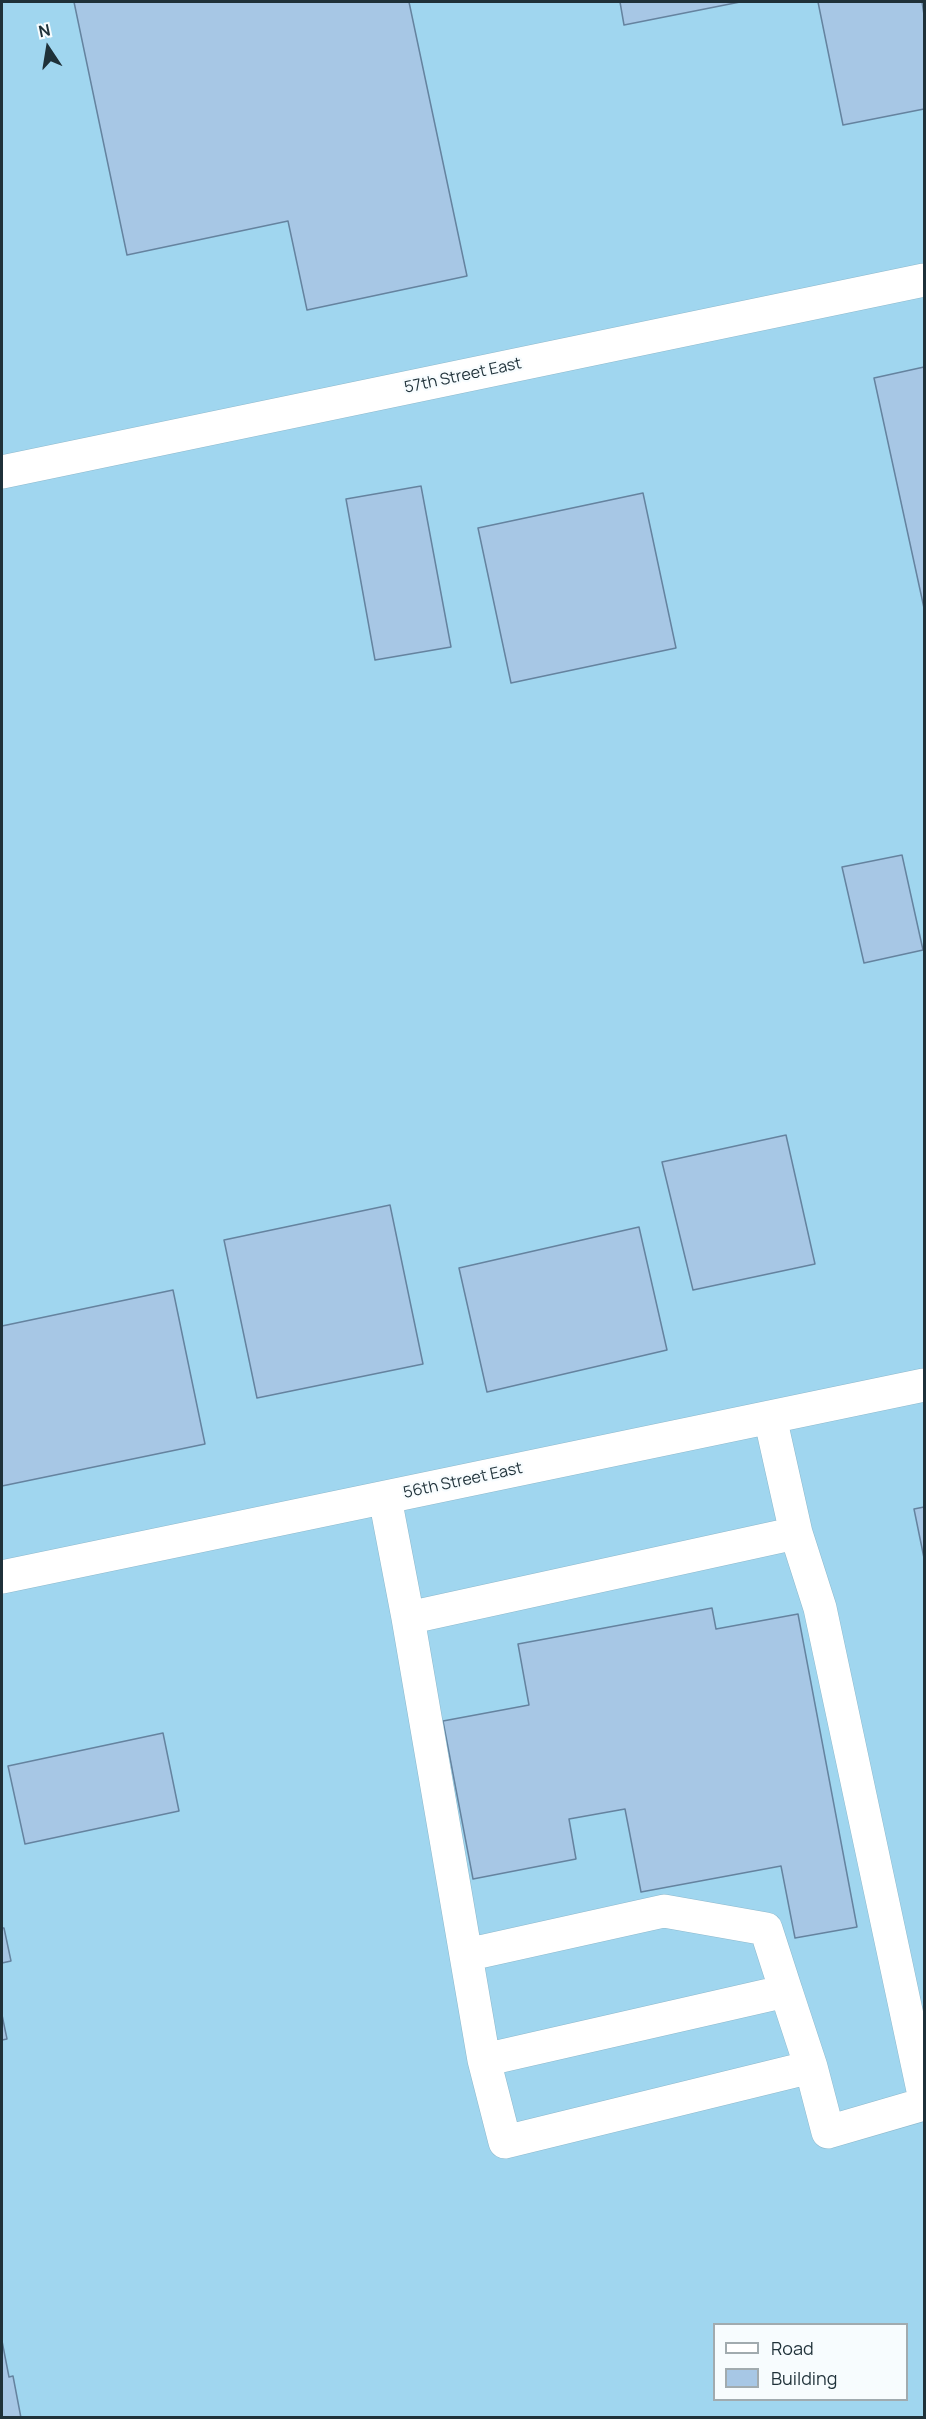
<!DOCTYPE html>
<style>
body{margin:0}
#map{position:relative;width:926px;height:2419px;overflow:hidden;background:#b4e2f7;font-family:Manrope,sans-serif}
canvas{display:block}
.frame{position:absolute;inset:0;border:3px solid #1f3139;pointer-events:none}
.legend{position:absolute;left:713px;top:2323px;width:195px;height:78px;box-sizing:border-box;background:#f7fcfe;border:2px solid #a1abaf;margin:0;padding:8px 10px;list-style:none;font-size:18px;color:#1f3139}
.legend li{display:flex;align-items:center;gap:12px;height:30px}
.legend b{width:30px;border:2px solid #a1abaf}
.north{position:absolute;left:18px;top:18px;width:60px;height:60px;-webkit-text-stroke:4px #f7fcfe;paint-order:stroke;rotate:348deg;font-size:16px;font-weight:700;line-height:24px;text-align:center;color:#1f3139}
.north::after{content:'';display:block;margin:auto;width:21px;height:27px;background:#1f3139;clip-path:polygon(50% 0,100% 100%,50% 72%,0 100%)}
</style>
<div id="map">
<canvas width="926" height="2419"></canvas>
<div class="frame"></div>
<ul class="legend">
<li><b style="height:8px;background:#fff"></b>Road</li>
<li><b style="height:16px;background:#a7c7e5"></b>Building</li>
</ul>
<div class="north">N</div>
</div>
<script>
const g = document.querySelector('canvas').getContext('2d');
g.lineJoin = 'round';
function fill(path, color) { g.fillStyle = color; g.fill(path, 'evenodd'); }
const shape = rows => new Path2D(rows.map(r => 'M' + r).join(''));
function stroke(path, color, width, dash) { g.strokeStyle = color; g.lineWidth = width; g.lineCap = dash ? 'butt' : 'round'; g.setLineDash(dash || []); g.stroke(path); }
function drawText(font, color, halo, rows, align = 'center') {
  g.font = font + ' Manrope,sans-serif'; g.lineWidth = 4.5; g.setLineDash([]); g.textBaseline = 'middle'; g.strokeStyle = halo; g.fillStyle = color; for (const [text, x, y, turn = 0] of rows) {
    g.save(); g.translate(x, y); g.rotate((+turn || 0) * Math.PI / 180); g.textAlign = isNaN(turn) ? turn : align; if (halo) g.strokeText(text, 0, 0); g.fillText(text, 0, 0); g.restore();
  }
}
const built = shape([
 [2,2,924,2,924,2417,2,2418],
 [714,2324,906,2324,906,2400,714,2400]
]);
const building = shape([
 [74,2,409,2,467,276,307,310,288,221,127,255,74,2],
 [620,2,740,2,624,25,620,2],
 [818,2,922,2,924,15,924,109,843,125,818,2],
 [924,367,924,608,874,378,924,367],
 [421,486,451,647,375,660,346,499,421,486],
 [643,493,676,648,511,683,478,528,643,493],
 [902,855,923,950,864,963,842,867,902,855],
 [786,1135,815,1264,693,1290,662,1162,786,1135],
 [390,1205,423,1364,257,1398,224,1240,390,1205],
 [639,1227,667,1350,487,1392,459,1268,639,1227],
 [173,1290,205,1444,2,1486,2,1326,173,1290],
 [924,1507,924,1558,914,1509,924,1507],
 [712,1608,716,1629,798,1614,857,1927,795,1938,781,1866,641,1892,625,1809,569,1819,576,1859,473,1879,443,1721,529,1705,518,1644,712,1608],
 [163,1733,179,1811,25,1844,8,1766,163,1733],
 [2,1928,4,1928,11,1961,2,1963,2,1928],
 [2,2015,7,2039,2,2040,2,2015],
 [2,2341,9,2377,13,2376,21,2418,2,2418,2,2341]
]);
const minor = shape([
 [2,472,924,280],
 [385,1498,408,1618,796,1533,770,1417],
 [796,1533,820,1608,924,2095],
 [2,1577,924,1385],
 [408,1618,484,2060],
 [466,1955,664,1911,766,1929,786,1991],
 [811,2067,505,2142,484,2060,786,1991,811,2067,828,2132,924,2104]
]);
const streetNames = [
 ["57th Street East",463,376,-12],
 ["56th Street East",463,1481,-12]
];
fill(built, '#a0d6ef');
fill(building, '#a7c7e5');
stroke(building, '#65839f', 1.5);
stroke(minor, '#8db9cd', 34);
stroke(minor, '#fff', 33);
drawText('16px', '#1f3139', '#f7fcfe', streetNames);
</script>
